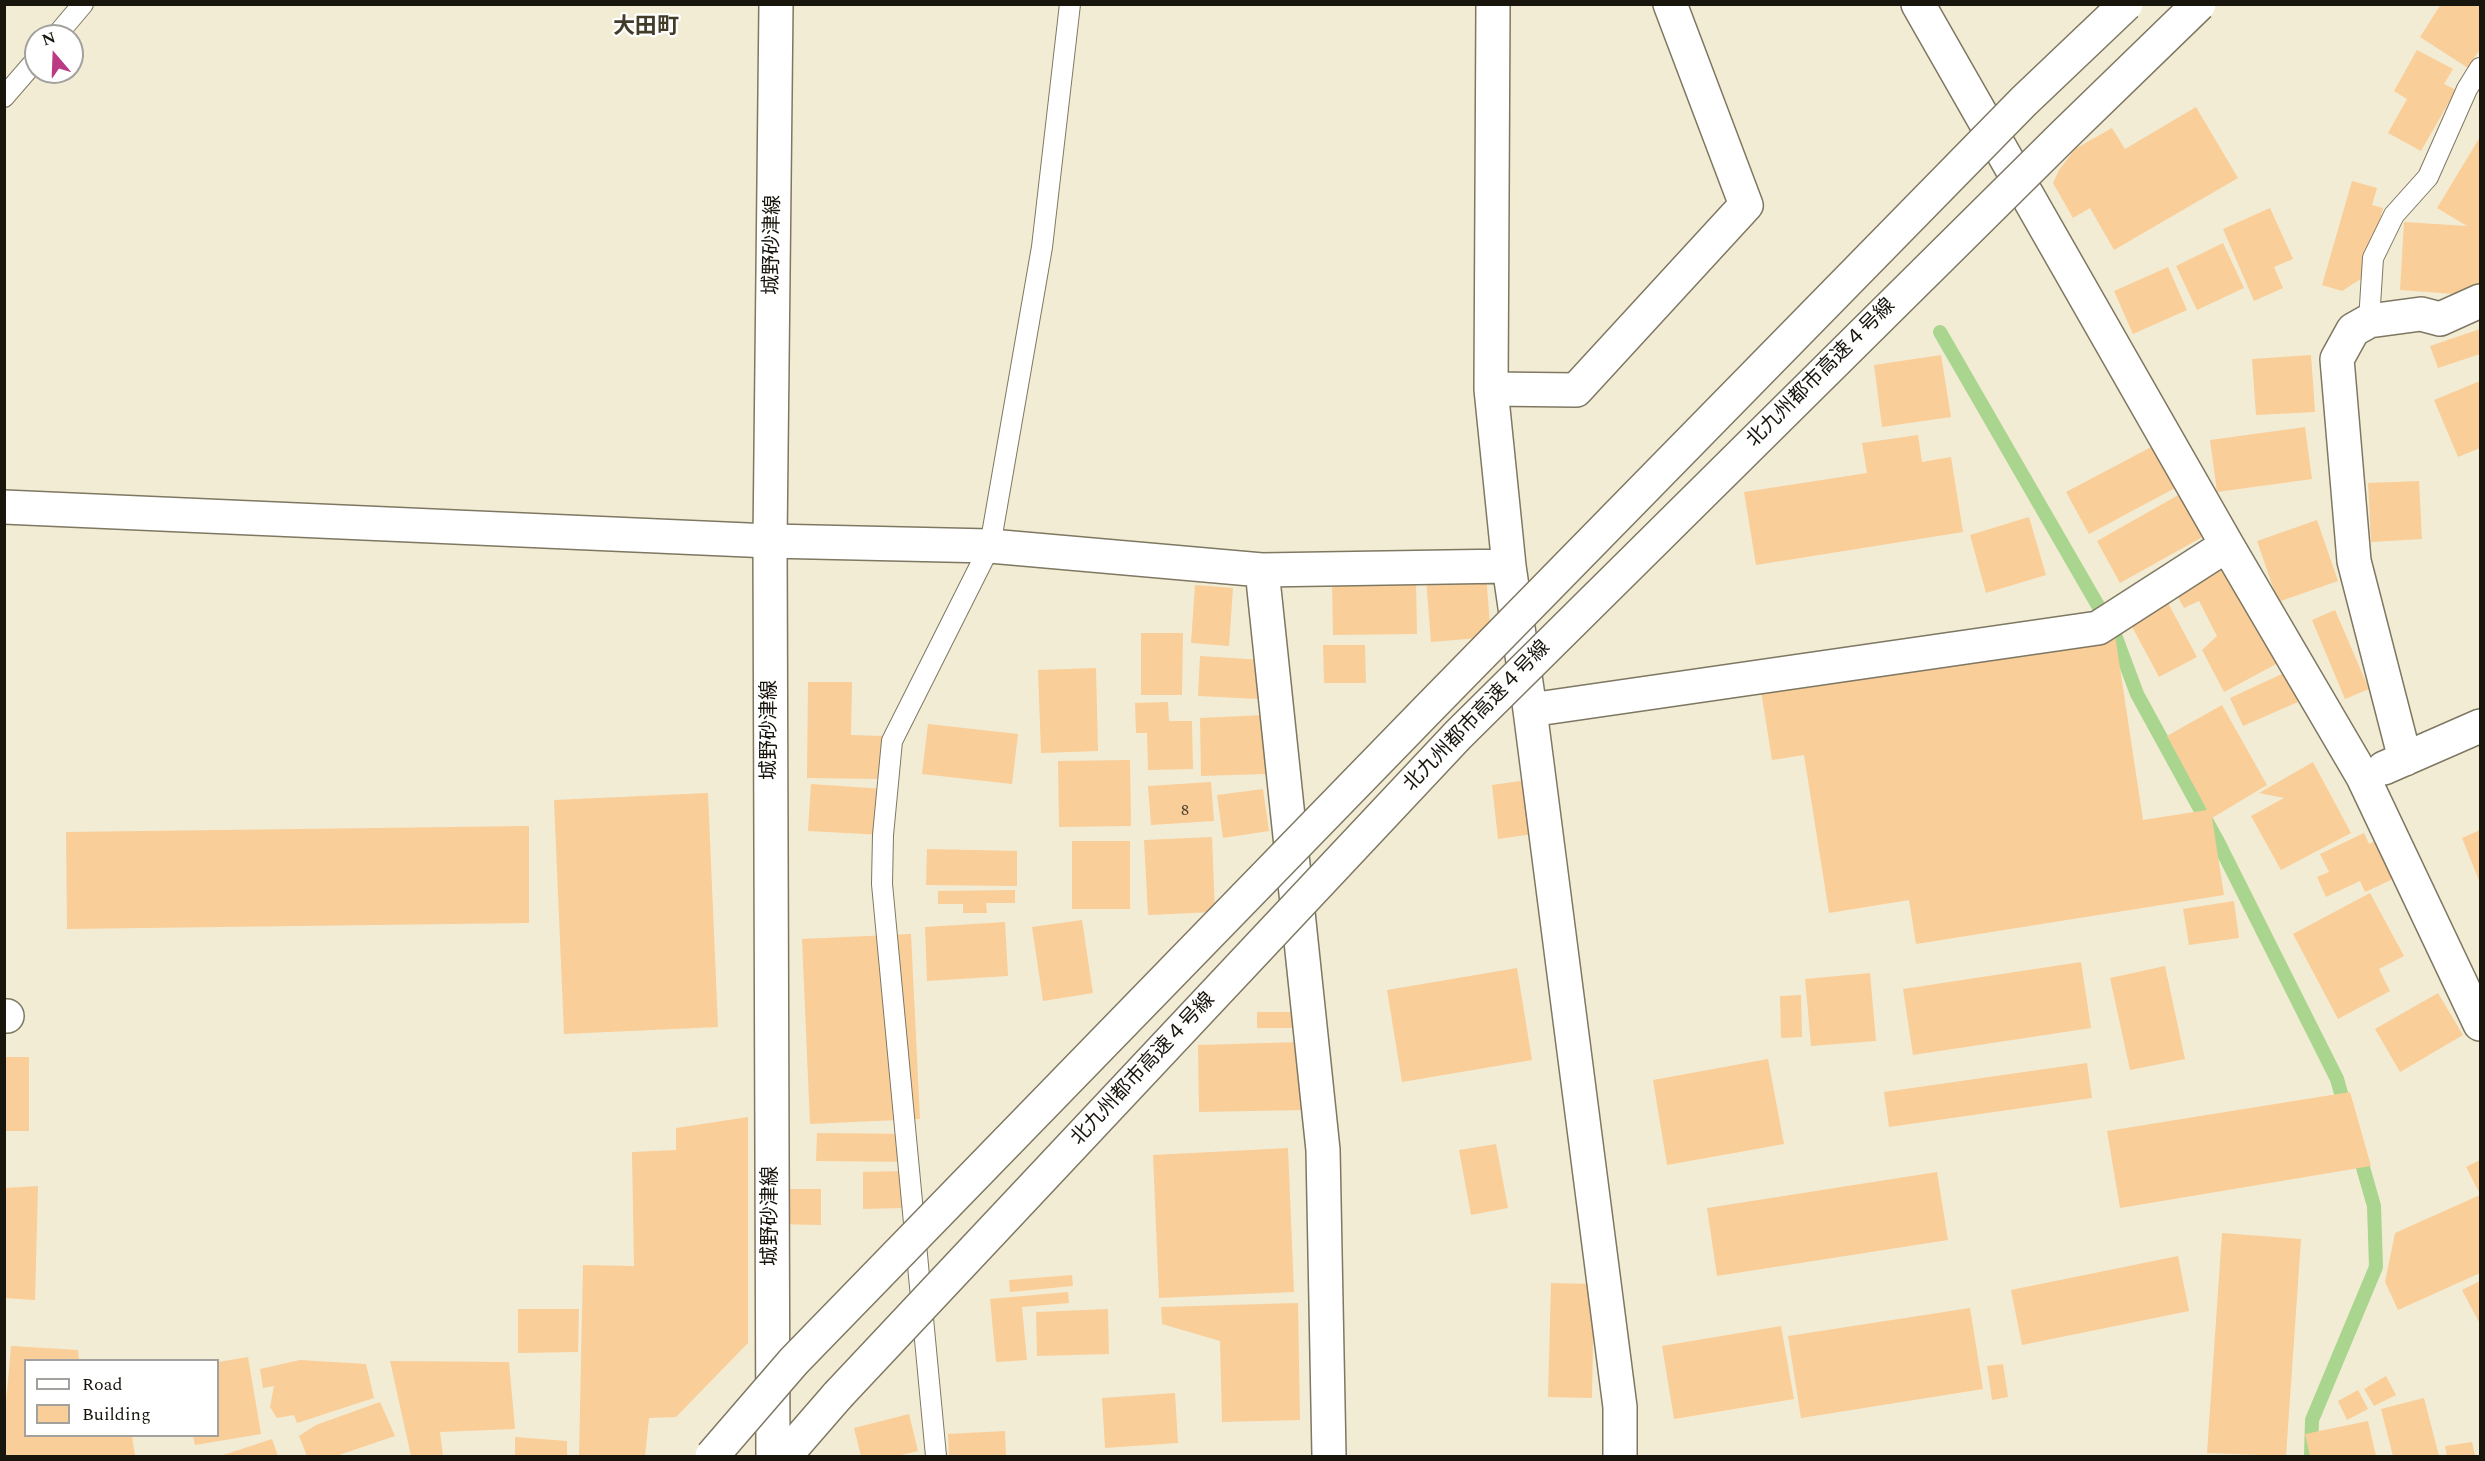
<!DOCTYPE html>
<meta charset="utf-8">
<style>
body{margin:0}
#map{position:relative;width:2485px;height:1461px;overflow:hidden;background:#f3ecd4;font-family:Spectral,serif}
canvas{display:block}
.frame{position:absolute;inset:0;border:6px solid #18150d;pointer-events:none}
.legend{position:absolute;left:24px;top:1359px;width:195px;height:78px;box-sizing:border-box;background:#fff;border:2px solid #a3a19e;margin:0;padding:8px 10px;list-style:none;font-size:18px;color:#18150d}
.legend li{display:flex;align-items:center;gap:12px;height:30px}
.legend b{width:30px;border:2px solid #a3a19e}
.north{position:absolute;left:24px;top:24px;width:60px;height:60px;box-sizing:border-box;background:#fff;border:2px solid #a3a19e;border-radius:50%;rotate:341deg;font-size:16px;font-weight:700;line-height:24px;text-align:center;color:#18150d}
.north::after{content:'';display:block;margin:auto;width:21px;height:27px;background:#bb3a84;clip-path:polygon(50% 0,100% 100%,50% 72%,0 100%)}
</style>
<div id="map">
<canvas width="2485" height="1461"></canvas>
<div class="frame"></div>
<ul class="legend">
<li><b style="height:8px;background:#fff"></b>Road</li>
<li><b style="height:16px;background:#f9ce99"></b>Building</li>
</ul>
<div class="north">N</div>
</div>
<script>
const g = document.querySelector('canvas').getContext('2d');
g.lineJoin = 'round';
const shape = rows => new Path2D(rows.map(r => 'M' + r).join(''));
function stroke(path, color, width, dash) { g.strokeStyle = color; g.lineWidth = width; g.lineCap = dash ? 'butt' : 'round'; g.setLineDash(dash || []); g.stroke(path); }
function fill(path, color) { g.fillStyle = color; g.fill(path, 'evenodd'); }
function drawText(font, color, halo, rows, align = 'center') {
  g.font = font + ' Spectral,"Noto Sans JP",serif'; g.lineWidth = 4.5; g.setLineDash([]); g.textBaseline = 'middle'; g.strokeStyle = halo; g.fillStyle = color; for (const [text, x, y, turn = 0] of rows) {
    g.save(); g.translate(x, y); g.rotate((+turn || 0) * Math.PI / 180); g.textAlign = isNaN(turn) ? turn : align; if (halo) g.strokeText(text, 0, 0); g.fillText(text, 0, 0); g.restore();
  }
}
const stream = shape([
 [1940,332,2115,635,2137,694,2217,840,2337,1079,2346,1111],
 [2311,1456,2312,1420,2376,1267,2374,1206,2358,1150]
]);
const building = shape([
 [2441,4,2480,4,2480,49,2468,68,2420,37],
 [2417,50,2453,69,2444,84,2456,90,2421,151,2388,133,2407,99,2394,91],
 [2196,107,2238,178,2114,250,2090,208,2073,218,2053,183,2059,170,2075,149,2112,128,2125,149],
 [2480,137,2480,283,2454,294,2400,290,2404,222,2467,226,2437,208],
 [2352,181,2377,188,2372,205,2383,208,2364,277,2342,291,2322,285],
 [2270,208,2293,259,2274,267,2283,288,2254,301,2223,229],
 [2223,243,2244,288,2197,310,2176,266],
 [2168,267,2187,310,2133,334,2114,291],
 [2480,329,2480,354,2438,368,2430,346],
 [1941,355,1951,417,1882,427,1874,365],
 [2311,355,2315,412,2256,415,2252,359],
 [2480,381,2480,448,2458,457,2434,400],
 [2305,427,2312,479,2217,492,2210,440],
 [1918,435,1922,462,1951,457,1963,532,1756,565,1744,492,1867,473,1862,443],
 [2155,445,2177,487,2089,534,2066,492],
 [2419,481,2422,539,2371,542,2368,483],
 [2182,493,2206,535,2120,583,2097,541],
 [2029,517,2046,575,1986,593,1970,535],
 [2317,520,2338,581,2278,602,2257,541],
 [2229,561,2282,661,2224,692,2202,650,2217,636,2199,601,2184,608,2174,590],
 [1486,574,1491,637,1431,642,1426,579],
 [1416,581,1417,634,1333,635,1332,582],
 [1195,585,1233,588,1229,646,1191,643],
 [2168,603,2197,657,2159,677,2130,623],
 [2335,610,2369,689,2345,699,2312,620],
 [1141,633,1183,633,1182,695,1141,695],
 [2115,635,2143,820,2207,810,2167,736,2222,705,2267,785,2212,818,2224,895,1916,944,1909,900,1829,913,1804,755,1772,760,1761,691],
 [1323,645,1365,645,1366,683,1324,683],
 [1200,656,1263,660,1260,699,1198,696],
 [1096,668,1098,751,1041,753,1038,670],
 [2284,673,2298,702,2243,726,2230,698],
 [808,682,852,682,851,735,884,736,883,779,807,778],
 [1168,702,1169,721,1192,721,1193,769,1148,770,1147,733,1136,733,1135,703],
 [1264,715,1266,774,1201,776,1200,718],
 [928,724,1018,734,1012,784,922,774],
 [1130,760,1131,826,1059,827,1058,761],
 [2313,762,2351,833,2281,870,2251,816,2284,798,2259,793],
 [1527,780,1534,834,1498,839,1492,785],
 [1211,782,1214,821,1151,825,1148,786],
 [811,784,885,789,883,835,808,831],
 [1263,789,1269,831,1223,838,1217,795],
 [708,793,718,1027,564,1034,554,800],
 [529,826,529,923,67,929,66,832],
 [2480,830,2480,883,2462,838],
 [2364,833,2369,844,2379,839,2392,867,2391,880,2365,892,2360,881,2326,897,2317,877,2329,872,2320,854],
 [1212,837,1215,912,1148,915,1144,840],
 [1072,841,1130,841,1130,909,1072,909],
 [927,849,1017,851,1017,886,926,885],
 [1015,890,1015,903,986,903,987,913,963,913,963,904,938,904,938,891],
 [2370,893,2404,956,2379,969,2390,991,2338,1019,2293,934],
 [2234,901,2239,938,2189,945,2183,909],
 [1082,920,1093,993,1043,1001,1032,927],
 [1005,922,1008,976,927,981,925,927],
 [911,934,920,1119,810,1124,802,939],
 [2081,962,2091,1028,1913,1055,1903,989],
 [2165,966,2185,1059,2130,1070,2110,978],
 [1517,968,1532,1060,1402,1082,1387,990],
 [1870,973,1876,1041,1811,1046,1805,979],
 [2438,993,2463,1035,2400,1072,2375,1029],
 [1801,995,1802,1037,1781,1038,1780,996],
 [1257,1012,1297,1012,1297,1028,1257,1028],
 [1302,1042,1304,1110,1199,1112,1198,1045],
 [4,1057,29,1057,29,1131,4,1131],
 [1768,1059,1784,1144,1667,1165,1653,1080],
 [2087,1063,2092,1098,1889,1127,1884,1092],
 [2350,1092,2371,1166,2120,1208,2107,1131],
 [748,1117,748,1343,676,1417,649,1418,645,1456,579,1456,583,1265,634,1266,632,1152,676,1150,676,1128],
 [817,1133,916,1134,916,1162,816,1161],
 [1496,1144,1508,1208,1471,1215,1459,1150],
 [1288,1148,1294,1292,1159,1298,1153,1155],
 [2480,1160,2480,1191,2479,1192,2466,1167],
 [904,1171,905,1208,863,1209,863,1172],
 [1937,1172,1948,1240,1717,1276,1707,1208],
 [38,1186,35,1300,4,1298,4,1188],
 [775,1189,821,1189,821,1225,775,1224],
 [2480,1195,2480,1273,2398,1310,2385,1282,2395,1233],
 [2222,1233,2301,1239,2286,1456,2207,1453],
 [2178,1256,2189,1311,2022,1345,2011,1290],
 [1072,1275,1073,1286,1010,1292,1009,1280],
 [2480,1281,2480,1324,2462,1290],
 [1551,1283,1594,1284,1592,1398,1548,1397],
 [1068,1292,1069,1303,1022,1307,1027,1360,996,1362,990,1299],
 [1298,1303,1300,1420,1222,1422,1220,1341,1162,1324,1161,1307],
 [1970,1308,1983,1389,1801,1418,1788,1336],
 [518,1309,579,1309,578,1352,518,1353],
 [1108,1309,1109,1354,1037,1356,1036,1312],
 [1781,1326,1794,1399,1674,1419,1662,1346],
 [11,1346,78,1350,79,1360,26,1360,26,1436,132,1436,135,1456,4,1456,4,1425],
 [248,1357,261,1434,195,1445,193,1436,218,1436,218,1362],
 [300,1360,366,1364,374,1398,297,1423,294,1415,277,1418,270,1407,274,1386,263,1388,260,1369],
 [390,1361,509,1362,515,1429,440,1432,443,1456,411,1456],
 [2003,1364,2008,1397,1992,1400,1987,1366],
 [2386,1376,2396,1395,2374,1406,2364,1389],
 [2358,1390,2368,1409,2347,1420,2338,1401],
 [1175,1393,1178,1443,1105,1448,1102,1398],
 [2424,1398,2439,1456,2393,1456,2381,1409],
 [380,1402,395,1436,336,1456,307,1456,299,1436,316,1425],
 [909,1414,918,1451,897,1456,861,1456,854,1428],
 [2368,1421,2376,1456,2310,1456,2305,1434],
 [1005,1431,1006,1456,949,1456,948,1434],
 [515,1437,567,1441,567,1456,515,1456],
 [272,1439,278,1456,220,1456],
 [2472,1442,2475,1456,2447,1456,2445,1446]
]);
const service = shape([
 [56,36,83,4],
 [4,97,36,60],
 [2369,321,2373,258,2394,215,2428,177,2467,89,2480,68],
 [936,1456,882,884,883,835,892,741,990,546,1042,247,1070,4]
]);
const minor = shape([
 [1493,4,1491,389,1509,566,1530,710,1620,1407,1620,1456],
 [1918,4,2227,545,2363,777,2480,1024],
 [1491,389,1576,390,1746,205,1670,4],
 [4,507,770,541,990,546,1262,570,1509,566],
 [1262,570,1323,1150,1329,1456],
 [1530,710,2098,628,2227,545],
 [2405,759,2354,561,2337,359,2353,330,2369,321,2421,314,2440,319,2480,301],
 [2384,768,2480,726],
 [4,1016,7,1016]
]);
const secondary = shape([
 [773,1456,770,541,776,4]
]);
const motorway = shape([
 [785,1456,838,1395]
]);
const motorwayBridge = shape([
 [838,1395,1458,735,2064,135,2199,4],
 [712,1456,794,1361,1433,704,2024,101,2126,4]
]);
const numberNames = [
 ["8",1185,812]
];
const streetNames = [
 ["城野砂津線",774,245,-89],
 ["北九州都市高速４号線",1822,374,-45],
 ["北九州都市高速４号線",1478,717,-46],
 ["城野砂津線",771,730,-90],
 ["北九州都市高速４号線",1144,1070,-47],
 ["城野砂津線",772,1216,-90]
];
const quarterNames = [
 ["大田町",646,29]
];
stroke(stream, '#a9d58f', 14);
fill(building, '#f9ce99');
stroke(service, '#7e7762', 22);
stroke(minor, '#7e7762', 36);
stroke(secondary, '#7e7762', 36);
stroke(motorway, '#7e7762', 36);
stroke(service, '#fff', 20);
stroke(minor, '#fff', 33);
stroke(secondary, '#fff', 33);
stroke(motorway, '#fff', 33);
stroke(motorwayBridge, '#7e7762', 36, []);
stroke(motorwayBridge, '#fff', 33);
drawText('16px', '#504330', null, numberNames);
drawText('20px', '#18150d', '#fff', streetNames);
drawText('bold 22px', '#413b27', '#fff', quarterNames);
</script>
